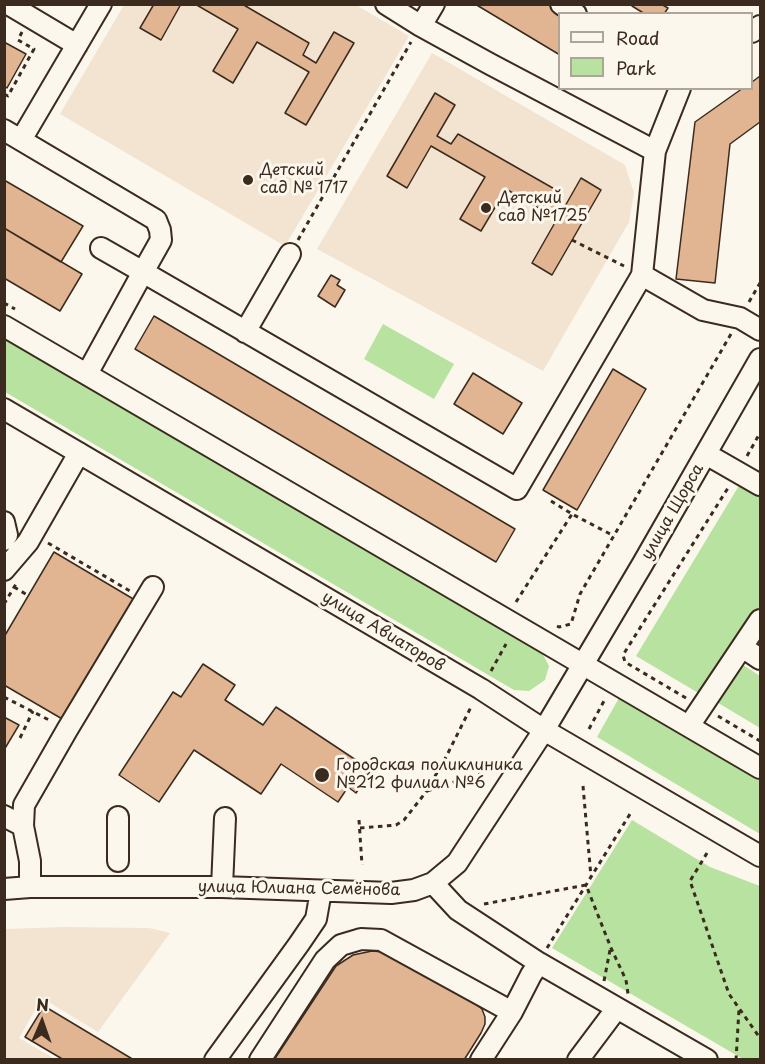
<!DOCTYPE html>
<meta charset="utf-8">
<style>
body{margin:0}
#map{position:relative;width:765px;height:1064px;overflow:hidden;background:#fbf7ec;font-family:"Playpen Sans",sans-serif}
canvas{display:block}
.frame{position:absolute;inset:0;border:6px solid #3b2a1e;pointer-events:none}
.legend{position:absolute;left:558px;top:12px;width:195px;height:78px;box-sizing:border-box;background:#fbf7ec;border:2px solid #aea59a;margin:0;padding:8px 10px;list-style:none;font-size:18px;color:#3b2a1e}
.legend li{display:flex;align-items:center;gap:12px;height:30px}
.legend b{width:30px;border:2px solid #aea59a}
.north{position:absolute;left:12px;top:992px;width:60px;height:60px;-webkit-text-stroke:4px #fbf7ec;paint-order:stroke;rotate:2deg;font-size:16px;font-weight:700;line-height:24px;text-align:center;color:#3b2a1e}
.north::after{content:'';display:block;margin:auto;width:21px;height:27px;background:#3b2a1e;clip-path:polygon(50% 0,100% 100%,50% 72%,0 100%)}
</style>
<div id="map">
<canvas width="765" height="1064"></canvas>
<div class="frame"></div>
<ul class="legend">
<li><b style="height:8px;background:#fbf7ec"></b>Road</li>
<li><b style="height:16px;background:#b7e29f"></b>Park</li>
</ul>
<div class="north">N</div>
</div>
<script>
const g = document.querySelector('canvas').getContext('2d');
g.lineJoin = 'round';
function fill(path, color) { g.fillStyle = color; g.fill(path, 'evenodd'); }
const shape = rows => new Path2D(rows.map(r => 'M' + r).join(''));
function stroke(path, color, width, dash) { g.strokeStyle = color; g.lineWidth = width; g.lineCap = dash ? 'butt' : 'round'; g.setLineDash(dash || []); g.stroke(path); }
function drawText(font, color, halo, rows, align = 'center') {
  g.font = font + ' "Playpen Sans",sans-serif'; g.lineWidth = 6; g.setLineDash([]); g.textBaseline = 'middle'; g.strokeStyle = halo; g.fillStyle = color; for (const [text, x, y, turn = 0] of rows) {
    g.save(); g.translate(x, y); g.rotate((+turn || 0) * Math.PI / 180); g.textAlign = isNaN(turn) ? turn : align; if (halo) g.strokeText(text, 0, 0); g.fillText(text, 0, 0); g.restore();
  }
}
const built = shape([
 [124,5,356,5,409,36,285,246,60,114],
 [432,53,625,165,634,193,629,222,543,371,317,249],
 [63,927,149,928,170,933,98,1032,42,998,19,1038,55,1059,5,1059,5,929]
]);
const green = shape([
 [383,324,454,364,434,399,364,359],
 [5,337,541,651,549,666,545,680,529,691,514,690,5,392],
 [740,484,760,496,760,606,700,694,636,656],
 [740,663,760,676,760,728,715,701],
 [619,698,760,781,760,834,597,737],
 [632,820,710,867,760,886,760,1059,743,1059,552,948]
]);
const building = shape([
 [154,4,181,4,161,40,140,28,154,4],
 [195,4,242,4,309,43,303,55,316,63,334,32,354,43,306,125,285,113,309,72,257,42,233,83,213,71,238,29,195,4],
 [475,4,551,4,566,14,560,14,560,55,475,4],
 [632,4,661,4,668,8,664,14,645,14,632,6,632,4],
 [4,42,26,54,7,88,4,86,4,42],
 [760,76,760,122,730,144,715,283,676,279,695,122,743,88,752,88,752,82,760,76],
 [435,93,455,105,437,136,451,144,458,134,558,191,552,202,564,208,581,178,601,190,552,275,532,263,557,219,506,189,481,231,460,219,485,177,431,146,407,188,387,176,435,93],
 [4,180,83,226,61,262,4,228,4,180],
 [4,228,82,274,60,311,4,278,4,228],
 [331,275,340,280,337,285,345,290,335,307,318,296,331,275],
 [154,316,515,529,496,562,135,349,154,316],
 [613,369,646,389,577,510,543,490,613,369],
 [473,373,522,403,503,434,454,404,473,373],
 [54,552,135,600,64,720,4,685,4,637,54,552],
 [203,664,235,685,225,700,263,725,276,707,371,770,356,793,348,787,338,802,281,764,261,794,194,750,159,802,119,775,173,692,181,697,203,664],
 [4,717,19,725,4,750,4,717],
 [372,951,384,952,474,1003,482,1009,485,1017,485,1024,481,1033,464,1060,274,1060,336,966,353,955,372,951],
 [44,1006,134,1060,64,1060,25,1037,44,1006]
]);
const path = shape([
 [4,94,8,96,34,49,18,40,22,32],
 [298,240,411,42],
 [572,240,624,266],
 [749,302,760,283],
 [4,303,15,309],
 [747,456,760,433],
 [551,501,572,514,614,536],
 [48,543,130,591],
 [14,587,29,596],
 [516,602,572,514],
 [4,604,16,584],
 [557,626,559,627,571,624,580,594,731,334],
 [491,671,506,644],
 [4,697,51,721],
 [686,698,625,662,623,655,728,488],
 [718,716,760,741],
 [589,729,605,699],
 [20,738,33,711],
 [583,786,591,877],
 [427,791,485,772],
 [359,820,362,865],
 [360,828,396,825,404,820,426,792,446,757,472,705],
 [707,853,690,881,729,994,760,1038],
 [484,904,586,885,611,948,626,980,628,994],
 [547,948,630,814],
 [604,981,610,950],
 [736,1060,739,1009]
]);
const minor = shape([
 [8,4,77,45],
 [386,4,421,26,490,64,655,151],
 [561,4,576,14],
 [421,26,434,4],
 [752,32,760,26],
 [4,130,156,220,160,230,161,240,143,272,101,248],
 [21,140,101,4],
 [642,275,655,151,680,88],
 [4,326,760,768],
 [245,332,290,254],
 [87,374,143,272,517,489,642,275,703,310,740,318,760,330],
 [4,409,481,689,544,730,760,856],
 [706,454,760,485],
 [4,522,7,535,4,540],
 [4,570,28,542,79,453],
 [742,647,760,659],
 [689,726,760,620],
 [4,816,23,826],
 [118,861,118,817],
 [433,883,458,910,539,963,707,1060],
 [30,887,30,861,23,826,24,805,67,730,153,587],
 [222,887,225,818],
 [4,889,30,887,222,887,391,893,414,890,433,883,457,863,544,730,642,565,760,359],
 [215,1060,299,944,316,919,321,891],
 [260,1060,325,960,341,945,361,939,381,940,512,1012],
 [481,1060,512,1012,531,975,539,963],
 [578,1060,617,1008]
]);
const markers = [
 [248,180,6,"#3b2a1e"],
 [486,208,6,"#3b2a1e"],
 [322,775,8,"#3b2a1e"]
];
const poiNames = [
 ["Детский",260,171],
 ["сад № 1717",260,189],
 ["Детский",498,199],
 ["сад №1725",498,217],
 ["Городская поликлиника",336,766],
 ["№212 филиал №6",336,784]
];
const streetNames = [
 ["улица Щорса",673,512,-60],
 ["улица Авиаторов",383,632,31],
 ["улица Юлиана Семёнова",299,889,1]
];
fill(built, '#f3e3d1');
fill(green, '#b7e29f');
fill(building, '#e1b492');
stroke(building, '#3b2a1e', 1.5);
stroke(minor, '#3b2a1e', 24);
stroke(path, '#3b2a1e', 3, [4.5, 4.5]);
stroke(minor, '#fbf7ec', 20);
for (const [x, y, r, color] of markers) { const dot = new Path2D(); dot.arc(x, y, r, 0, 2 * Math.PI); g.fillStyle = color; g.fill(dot); stroke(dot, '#fbf7ec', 2); }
drawText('16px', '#3b2a1e', '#fbf7ec', poiNames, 'left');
drawText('16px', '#3b2a1e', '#fbf7ec', streetNames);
</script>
